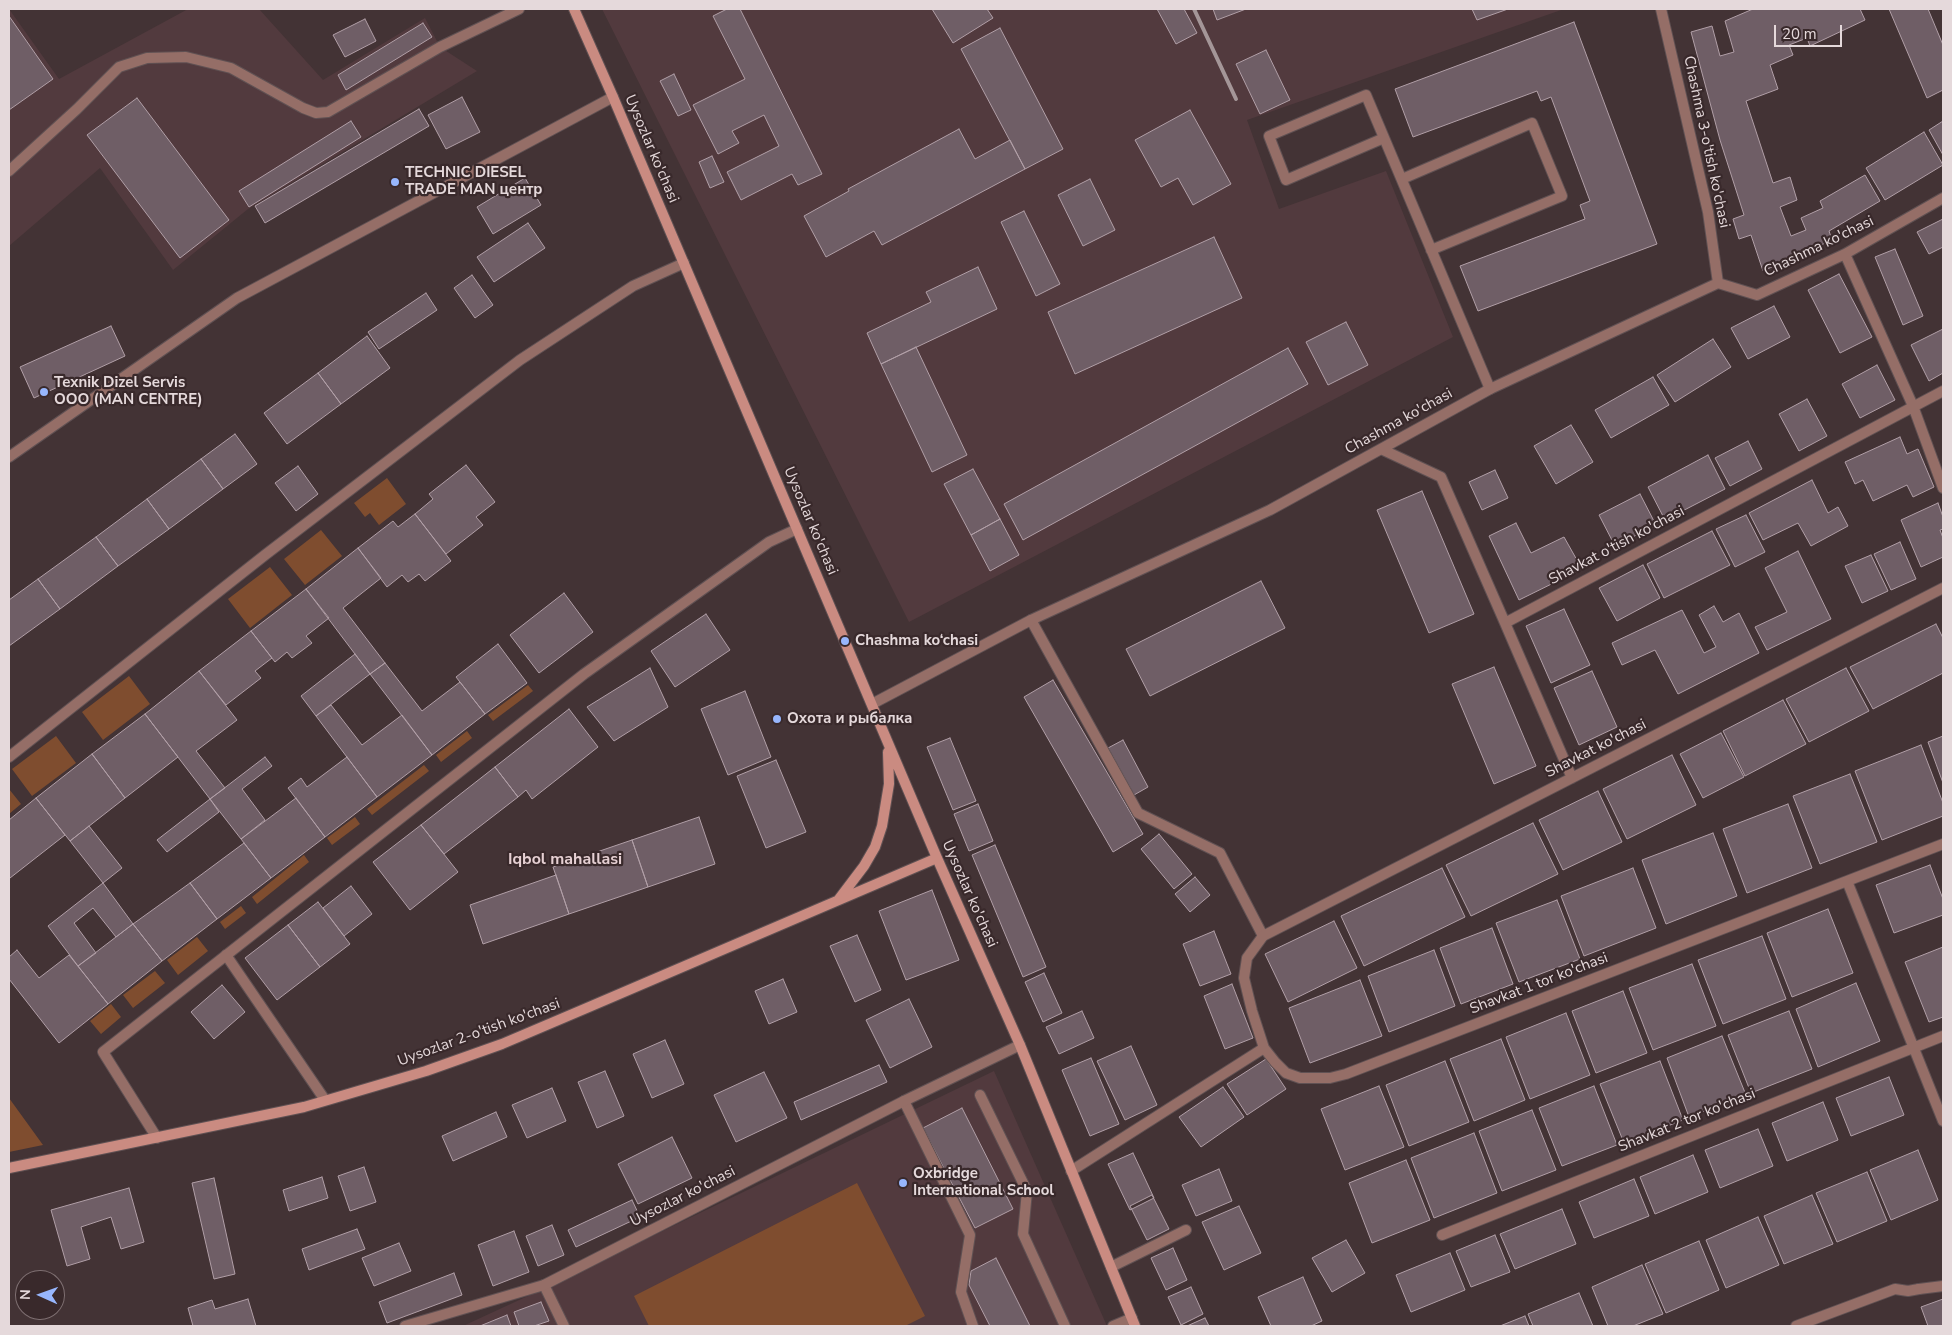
<!DOCTYPE html>
<meta charset="utf-8">
<style>
body{margin:0}
#map{position:relative;width:1952px;height:1335px;overflow:hidden;background:#433335;font-family:"Nunito Sans",sans-serif}
canvas{display:block}
.frame{position:absolute;inset:0;border:10px solid #e5d9db;pointer-events:none}
.north{position:absolute;left:15px;top:1270px;width:50px;height:50px;box-sizing:border-box;background:#39292b;border:1px solid #7e6f71;border-radius:50%;rotate:272deg;font-size:14px;font-weight:700;line-height:20px;text-align:center;color:#e5d9db}
.north::after{content:'';display:block;margin:auto;width:18px;height:22px;background:#97b6fd;clip-path:polygon(50% 0,100% 100%,50% 72%,0 100%)}
.scale{position:absolute;left:1774px;top:25px;width:68px;height:22px;box-sizing:border-box;border:2px solid #e5d9db;border-top:0;padding-left:6px;font-size:15px;line-height:18px;white-space:nowrap;color:#e5d9db;-webkit-text-stroke:4px #39292b;paint-order:stroke}
</style>
<div id="map">
<canvas width="1952" height="1335"></canvas>
<div class="frame"></div>
<div class="north">N</div>
<div class="scale">20 m</div>
</div>
<script>
const g = document.querySelector('canvas').getContext('2d');
g.lineJoin = 'round';
function fill(path, color) { g.fillStyle = color; g.fill(path, 'evenodd'); }
const shape = rows => new Path2D(rows.map(r => 'M' + r).join(''));
function stroke(path, color, width, dash) { g.strokeStyle = color; g.lineWidth = width; g.lineCap = dash ? 'butt' : 'round'; g.setLineDash(dash || []); g.stroke(path); }
function drawText(font, color, halo, rows, align = 'center') {
  g.font = font + ' "Nunito Sans",sans-serif'; g.lineWidth = 4.5; g.setLineDash([]); g.textBaseline = 'middle'; g.strokeStyle = halo; g.fillStyle = color; for (const [text, x, y, turn = 0] of rows) {
    g.save(); g.translate(x, y); g.rotate((+turn || 0) * Math.PI / 180); g.textAlign = isNaN(turn) ? turn : align; if (halo) g.strokeText(text, 0, 0); g.fillText(text, 0, 0); g.restore();
  }
}
const built = shape([
 [9,9,59,79,188,9,259,9,323,80,425,18,440,47,477,71,248,209,173,270,100,168,9,246],
 [602,9,1564,9,1247,120,1279,209,1386,171,1453,337,909,622],
 [994,1071,1107,1326,463,1326,530,1295]
]);
const green = shape([
 [387,478,406,504,379,525,370,513,365,517,354,503],
 [321,530,342,556,305,585,284,559],
 [270,567,292,595,250,628,228,599],
 [129,676,150,704,103,740,82,712],
 [528,685,533,691,493,721,488,715],
 [467,731,472,738,441,762,436,755],
 [56,736,76,763,32,796,12,769],
 [424,765,429,771,372,815,367,809],
 [9,789,21,804,9,814],
 [355,817,360,824,332,845,327,838],
 [304,855,309,862,257,904,252,897],
 [241,906,246,913,225,929,220,922],
 [197,937,208,951,178,975,167,960],
 [155,971,165,983,133,1008,123,995],
 [111,1004,121,1017,101,1034,90,1021],
 [9,1098,43,1145,9,1152],
 [857,1183,925,1316,905,1326,649,1326,634,1296]
]);
const building = shape([
 [727,9,740,9,822,174,798,185,792,174,741,200,727,172,779,146,764,115,732,131,739,143,718,154,693,105,745,79,713,16,727,9],
 [932,9,987,9,993,18,953,43,932,9],
 [1157,9,1184,9,1197,33,1176,44,1157,9],
 [1213,9,1246,9,1217,20,1213,9],
 [1472,9,1508,9,1477,20,1472,9],
 [1753,9,1860,9,1865,20,1810,46,1807,38,1789,45,1793,55,1770,65,1778,89,1746,101,1773,183,1790,177,1797,200,1780,207,1791,236,1806,230,1801,218,1823,208,1820,201,1865,175,1880,201,1829,231,1832,240,1763,271,1751,235,1739,239,1733,219,1744,215,1720,140,1691,32,1712,26,1720,56,1734,52,1725,21,1753,9],
 [1889,9,1928,9,1943,45,1943,90,1927,98,1889,9],
 [9,16,53,79,9,110,9,16],
 [365,19,376,41,345,57,333,35,365,19],
 [1574,22,1657,244,1478,311,1460,266,1585,219,1580,205,1590,201,1551,97,1541,101,1537,91,1413,137,1395,89,1574,22],
 [423,23,432,37,346,90,338,75,423,23],
 [1000,28,1063,149,1025,169,961,49,1000,28],
 [1266,50,1290,100,1260,114,1236,64,1266,50],
 [674,74,691,110,678,116,660,81,674,74],
 [462,97,480,132,446,149,428,115,462,97],
 [137,98,229,220,180,258,87,135,137,98],
 [419,109,429,126,265,223,255,206,419,109],
 [1190,110,1231,184,1193,205,1178,178,1161,187,1135,140,1190,110],
 [351,121,361,137,249,207,239,191,351,121],
 [1943,121,1943,155,1929,130,1943,121],
 [959,129,975,159,1010,140,1025,169,882,245,874,231,826,257,804,216,849,191,848,189,959,129],
 [1924,132,1943,165,1885,200,1866,168,1924,132],
 [712,156,724,182,710,188,699,162,712,156],
 [525,178,541,205,493,234,477,207,525,178],
 [1090,179,1115,230,1083,246,1058,195,1090,179],
 [1024,211,1060,284,1036,296,1001,222,1024,211],
 [1943,219,1943,247,1929,254,1917,232,1943,219],
 [528,223,545,248,494,282,477,257,528,223],
 [1214,237,1242,298,1075,374,1048,312,1214,237],
 [1895,249,1923,316,1903,325,1875,257,1895,249],
 [978,267,997,309,881,364,867,333,931,302,926,292,978,267],
 [1839,274,1872,337,1840,353,1808,290,1839,274],
 [472,275,493,305,475,318,454,288,472,275],
 [426,293,437,310,379,349,368,332,426,293],
 [1774,306,1790,337,1748,359,1731,328,1774,306],
 [1346,322,1368,365,1328,385,1306,342,1346,322],
 [111,326,125,356,34,398,20,367,111,326],
 [1943,329,1943,373,1929,381,1911,345,1943,329],
 [367,336,390,368,341,404,318,373,367,336],
 [1713,339,1731,367,1675,402,1657,375,1713,339],
 [916,347,967,455,932,472,881,364,916,347],
 [1288,348,1308,384,1023,540,1004,504,1288,348],
 [1877,365,1895,400,1860,418,1842,384,1877,365],
 [318,373,341,404,287,444,264,413,318,373],
 [1653,377,1669,405,1611,438,1595,410,1653,377],
 [1807,399,1827,436,1799,451,1779,414,1807,399],
 [1571,425,1593,462,1556,484,1534,446,1571,425],
 [235,434,257,464,223,489,201,459,235,434],
 [1900,437,1907,454,1918,449,1934,487,1913,497,1907,485,1873,501,1863,480,1855,484,1845,462,1900,437],
 [1748,441,1762,469,1730,486,1715,458,1748,441],
 [1708,455,1725,489,1665,520,1648,487,1708,455],
 [201,459,223,489,169,529,147,499,201,459],
 [466,465,495,502,476,517,483,525,446,554,415,514,433,499,429,494,466,465],
 [298,466,318,494,296,511,275,483,298,466],
 [973,469,1000,519,971,535,944,484,973,469],
 [1495,470,1508,498,1482,510,1469,482,1495,470],
 [1812,480,1828,513,1838,507,1848,526,1811,546,1798,523,1763,540,1749,513,1812,480],
 [1422,491,1474,614,1429,633,1377,510,1422,491],
 [1640,494,1656,525,1615,546,1599,515,1640,494],
 [147,499,169,529,118,566,96,537,147,499],
 [1938,503,1943,517,1943,529,1940,530,1943,538,1943,557,1921,567,1901,520,1938,503],
 [415,514,451,561,425,581,419,574,408,582,402,575,387,587,358,548,393,521,398,527,415,514],
 [1746,515,1765,552,1735,567,1716,529,1746,515],
 [1000,519,1019,555,990,571,971,535,1000,519],
 [1516,523,1531,553,1564,537,1582,569,1519,600,1489,536,1516,523],
 [1712,531,1730,565,1664,598,1647,564,1712,531],
 [96,537,118,566,60,609,38,579,96,537],
 [1900,542,1916,579,1891,590,1874,554,1900,542],
 [358,548,381,578,343,608,385,663,370,674,306,589,358,548],
 [1798,551,1831,619,1767,650,1755,627,1787,612,1765,568,1798,551],
 [1871,555,1888,591,1862,603,1845,566,1871,555],
 [1643,565,1660,598,1617,621,1599,588,1643,565],
 [38,579,60,609,9,646,9,600,38,579],
 [1261,581,1285,628,1150,696,1126,649,1261,581],
 [306,589,329,618,306,636,312,643,292,658,287,652,275,662,251,631,306,589],
 [564,593,593,632,539,673,510,635,564,593],
 [1714,606,1723,622,1739,613,1759,653,1678,694,1655,650,1622,665,1612,643,1682,610,1704,653,1716,647,1699,615,1714,606],
 [1564,609,1590,665,1551,683,1526,626,1564,609],
 [706,614,730,650,675,687,651,651,706,614],
 [1936,624,1943,638,1943,673,1873,709,1850,667,1936,624],
 [251,631,272,658,255,671,261,678,226,705,199,671,251,631],
 [498,644,527,683,485,714,456,677,498,644],
 [355,654,370,674,316,716,301,696,355,654],
 [385,663,422,711,460,682,485,714,432,755,370,674,385,663],
 [1494,667,1536,766,1494,784,1452,684,1494,667],
 [650,668,668,707,614,741,587,707,650,668],
 [1846,668,1869,711,1809,742,1786,699,1846,668],
 [199,671,237,720,196,751,225,788,210,799,145,714,199,671],
 [1592,671,1617,727,1579,745,1554,688,1592,671],
 [1053,680,1143,834,1113,852,1024,697,1053,680],
 [745,691,771,757,728,775,701,709,745,691],
 [1783,700,1806,744,1745,776,1723,731,1783,700],
 [331,705,362,745,402,715,432,755,377,797,316,716,331,705],
 [569,709,598,747,532,799,526,790,518,797,495,767,569,709],
 [145,714,178,757,125,798,92,754,145,714],
 [1721,733,1744,777,1703,798,1680,754,1721,733],
 [1943,736,1943,783,1928,742,1943,736],
 [950,738,976,801,953,810,927,747,950,738],
 [1123,740,1148,787,1134,795,1108,748,1123,740],
 [1921,745,1943,803,1943,816,1882,840,1855,771,1921,745],
 [92,754,125,798,70,841,36,798,92,754],
 [1672,755,1696,805,1627,839,1603,789,1672,755],
 [265,757,272,766,242,789,265,820,241,839,210,799,265,757],
 [347,757,377,797,325,837,288,788,301,778,307,787,347,757],
 [776,760,806,832,766,848,737,776,776,760],
 [495,767,518,797,444,854,421,825,495,767],
 [1850,774,1877,842,1820,864,1793,796,1850,774],
 [1598,791,1622,842,1563,870,1539,820,1598,791],
 [36,798,65,835,10,878,9,876,9,820,36,798],
 [296,798,325,837,271,878,241,839,296,798],
 [210,799,219,812,167,852,157,840,210,799],
 [978,804,993,841,969,851,954,814,978,804],
 [1788,804,1812,868,1747,893,1723,829,1788,804],
 [699,817,715,864,648,887,632,840,699,817],
 [1533,823,1558,874,1471,916,1446,865,1533,823],
 [421,825,458,872,410,910,373,862,421,825],
 [89,826,122,868,103,883,70,841,89,826],
 [1713,833,1737,896,1666,924,1642,860,1713,833],
 [1159,834,1192,874,1174,889,1141,849,1159,834],
 [632,840,648,887,569,914,553,867,632,840],
 [244,843,271,878,217,919,190,883,244,843],
 [995,845,1046,967,1023,977,972,855,995,845],
 [1930,865,1943,899,1943,915,1894,933,1876,885,1930,865],
 [1442,868,1465,917,1364,966,1341,916,1442,868],
 [1633,868,1656,928,1584,956,1561,896,1633,868],
 [556,875,569,914,483,944,470,905,556,875],
 [1195,877,1210,895,1190,912,1175,894,1195,877],
 [103,883,133,924,116,937,93,908,74,923,96,953,78,966,48,926,103,883],
 [190,883,217,919,162,961,133,924,190,883],
 [351,886,372,914,344,936,323,908,351,886],
 [932,890,959,960,906,980,879,911,932,890],
 [1557,900,1580,959,1519,982,1496,923,1557,900],
 [318,902,350,944,320,967,288,925,318,902],
 [1828,909,1853,973,1792,997,1767,933,1828,909],
 [1334,921,1357,968,1288,1002,1265,954,1334,921],
 [133,924,162,961,108,1004,78,966,133,924],
 [288,925,320,967,277,1000,245,958,288,925],
 [1492,928,1513,984,1461,1004,1440,948,1492,928],
 [1214,931,1231,974,1200,986,1183,944,1214,931],
 [857,935,881,990,855,1002,830,946,857,935],
 [1762,936,1786,999,1723,1024,1698,960,1762,936],
 [1943,947,1943,1017,1929,1022,1905,962,1943,947],
 [17,950,39,978,69,955,108,1004,59,1043,9,979,9,957,17,950],
 [1434,950,1455,1006,1389,1032,1368,976,1434,950],
 [1692,964,1716,1026,1653,1050,1629,988,1692,964],
 [1044,973,1062,1013,1043,1022,1025,982,1044,973],
 [783,979,797,1012,769,1024,755,991,783,979],
 [1360,980,1382,1036,1310,1063,1289,1008,1360,980],
 [1856,983,1880,1041,1818,1067,1796,1009,1856,983],
 [1232,984,1253,1038,1225,1049,1204,996,1232,984],
 [222,985,245,1012,214,1039,191,1012,222,985],
 [1623,991,1647,1053,1596,1073,1572,1011,1623,991],
 [909,999,932,1047,890,1068,866,1020,909,999],
 [1082,1011,1094,1038,1059,1054,1046,1027,1082,1011],
 [1789,1011,1812,1069,1751,1093,1728,1035,1789,1011],
 [1566,1013,1590,1075,1530,1099,1506,1037,1566,1013],
 [1722,1036,1746,1095,1689,1117,1667,1058,1722,1036],
 [1501,1039,1525,1100,1474,1121,1450,1059,1501,1039],
 [665,1040,684,1084,652,1098,633,1054,665,1040],
 [1131,1046,1157,1105,1125,1120,1097,1061,1131,1046],
 [1091,1058,1119,1124,1090,1136,1062,1070,1091,1058],
 [1266,1059,1286,1089,1247,1115,1227,1084,1266,1059],
 [1445,1061,1469,1122,1409,1146,1386,1085,1445,1061],
 [1660,1061,1683,1120,1624,1143,1600,1084,1660,1061],
 [879,1065,887,1082,801,1120,794,1102,879,1065],
 [605,1071,624,1116,597,1128,578,1082,605,1071],
 [764,1072,787,1118,736,1142,714,1095,764,1072],
 [1889,1077,1904,1115,1851,1136,1836,1098,1889,1077],
 [1379,1086,1404,1147,1345,1170,1321,1109,1379,1086],
 [1594,1086,1617,1145,1562,1166,1539,1108,1594,1086],
 [1223,1087,1244,1117,1201,1147,1179,1117,1223,1087],
 [552,1088,566,1121,527,1138,512,1105,552,1088],
 [1823,1102,1838,1140,1787,1161,1772,1123,1823,1102],
 [962,1108,1013,1209,975,1228,923,1128,962,1108],
 [1532,1110,1556,1170,1502,1191,1479,1131,1532,1110],
 [496,1112,507,1137,453,1161,442,1136,496,1112],
 [1758,1129,1773,1166,1720,1188,1705,1150,1758,1129],
 [1474,1133,1497,1193,1434,1218,1411,1158,1474,1133],
 [672,1137,692,1178,638,1204,618,1164,672,1137],
 [1918,1150,1938,1200,1891,1220,1870,1170,1918,1150],
 [1133,1153,1154,1198,1130,1210,1108,1164,1133,1153],
 [1693,1155,1708,1192,1655,1214,1640,1177,1693,1155],
 [1406,1160,1430,1220,1372,1243,1349,1183,1406,1160],
 [364,1167,376,1202,350,1211,338,1176,364,1167],
 [1219,1169,1232,1201,1196,1216,1182,1185,1219,1169],
 [1867,1172,1887,1221,1837,1242,1816,1193,1867,1172],
 [322,1177,328,1198,289,1211,283,1190,322,1177],
 [214,1178,235,1274,214,1279,192,1183,214,1178],
 [1634,1179,1649,1216,1594,1238,1579,1202,1634,1179],
 [129,1188,144,1242,121,1249,111,1217,81,1227,90,1259,67,1266,51,1210,129,1188],
 [1152,1195,1169,1229,1147,1240,1130,1206,1152,1195],
 [1812,1195,1833,1244,1784,1264,1764,1216,1812,1195],
 [632,1200,640,1217,576,1247,568,1230,632,1200],
 [1239,1206,1261,1253,1224,1270,1202,1222,1239,1206],
 [1562,1209,1576,1244,1515,1269,1500,1234,1562,1209],
 [1758,1217,1779,1265,1726,1288,1706,1240,1758,1217],
 [552,1225,564,1255,538,1266,526,1236,552,1225],
 [357,1229,365,1249,309,1270,302,1249,357,1229],
 [514,1231,529,1272,493,1286,478,1245,514,1231],
 [1495,1235,1510,1272,1471,1287,1456,1251,1495,1235],
 [1346,1240,1365,1273,1332,1292,1312,1258,1346,1240],
 [1699,1241,1719,1290,1666,1313,1645,1264,1699,1241],
 [399,1243,411,1271,374,1286,362,1258,399,1243],
 [1173,1248,1187,1280,1166,1290,1151,1258,1173,1248],
 [1450,1253,1465,1290,1411,1312,1396,1275,1450,1253],
 [996,1258,1030,1326,990,1326,969,1285,971,1271,996,1258],
 [1642,1265,1663,1314,1633,1326,1608,1326,1592,1287,1642,1265],
 [454,1273,462,1295,387,1323,379,1302,454,1273],
 [1303,1277,1322,1321,1311,1326,1271,1326,1258,1297,1303,1277],
 [1191,1287,1203,1314,1181,1325,1168,1297,1191,1287],
 [1579,1293,1593,1326,1533,1326,1528,1314,1579,1293],
 [248,1299,256,1326,193,1326,188,1308,212,1300,215,1309,248,1299],
 [1943,1299,1943,1326,1928,1326,1921,1307,1943,1299],
 [541,1302,549,1321,534,1326,519,1326,514,1312,541,1302],
 [507,1315,511,1326,480,1326,507,1315],
 [1525,1316,1529,1326,1500,1326,1525,1316],
 [1205,1318,1209,1326,1187,1326,1205,1318]
]);
const lane = shape([
 [1384,138,1286,180,1269,136,1366,95,1490,389],
 [9,171,77,109,119,67,147,58,186,57,231,68,303,108,316,113,328,112,440,47,519,9],
 [1402,179,1532,123,1562,196,1431,250],
 [9,457,237,298,613,97],
 [1031,620,1138,813,1220,853,1263,936],
 [226,955,325,1100],
 [980,1095,1027,1191,1023,1234,1065,1326],
 [904,1101,970,1235,961,1292,973,1326],
 [544,1285,564,1326],
 [1919,1289,1943,1286],
 [1113,1326,1132,1318]
]);
const street = shape([
 [1661,9,1708,212,1718,283],
 [1845,254,1913,406,1943,488],
 [1381,449,1441,477,1505,623,1943,391],
 [1943,588,1263,936,1247,958,1244,978,1252,1011,1264,1048,1275,1062,1286,1073,1300,1078,1330,1078,1346,1074,1943,844],
 [1505,623,1572,778],
 [872,704,1031,620,1270,510,1490,389,1718,283,1757,295,1845,254,1943,198],
 [9,757,265,555,520,360,633,286,684,263],
 [1847,881,1943,1121],
 [157,1138,103,1052,584,674,769,542,797,529],
 [1071,1171,1264,1048],
 [1442,1235,1943,1036],
 [1111,1267,1186,1230],
 [405,1326,544,1285,904,1101,1020,1045],
 [1796,1326,1895,1289,1908,1291,1919,1289]
]);
const secondary = shape([
 [574,9,613,97,937,858,1020,1045,1135,1326],
 [839,899,864,866,875,847,882,826,889,784,888,752],
 [9,1168,304,1107,426,1071,502,1044,589,1007,937,858]
]);
const rail = shape([
 [1194,9,1236,99]
]);
const markers = [
 [395,182,5,"#97b6fd"],
 [44,392,5,"#97b6fd"],
 [845,641,5,"#97b6fd"],
 [777,719,5,"#97b6fd"],
 [903,1183,5,"#97b6fd"]
];
const streetNames = [
 ["Chashma 3-o'tish ko'chasi",1706,142,78],
 ["Uysozlar ko'chasi",651,149,67],
 ["Chashma ko'chasi",1819,247,-26],
 ["Chashma ko'chasi",1399,422,-29],
 ["Uysozlar ko'chasi",810,521,67],
 ["Shavkat o'tish ko'chasi",1617,546,-28],
 ["Shavkat ko'chasi",1596,749,-27],
 ["Uysozlar ko'chasi",969,894,66],
 ["Shavkat 1 tor ko'chasi",1539,984,-21],
 ["Uysozlar 2-o'tish ko'chasi",479,1033,-20],
 ["Shavkat 2 tor ko'chasi",1687,1121,-22],
 ["Uysozlar ko'chasi",683,1197,-27]
];
const poiNames = [
 ["TECHNIC DIESEL",405,173],
 ["TRADE MAN центр",405,190],
 ["Texnik Dizel Servis",54,383],
 ["OOO (MAN CENTRE)",54,400],
 ["Chashma ko‘chasi",855,641],
 ["Охота и рыбалка",787,719],
 ["Oxbridge",913,1174],
 ["International School",913,1191]
];
const neighbourhoodNames = [
 ["Iqbol mahallasi",565,860]
];
fill(built, '#523a3e');
fill(green, '#7f4d2f');
fill(building, '#6f5e66');
stroke(building, '#b19fa7', 1);
stroke(lane, '#605153', 12);
stroke(street, '#605153', 12);
stroke(secondary, '#605153', 12);
stroke(lane, '#956e67', 10);
stroke(street, '#956e67', 10);
stroke(secondary, '#ca8b81', 10);
stroke(rail, '#a49698', 4);
for (const [x, y, r, color] of markers) { const dot = new Path2D(); dot.arc(x, y, r, 0, 2 * Math.PI); g.fillStyle = color; g.fill(dot); stroke(dot, '#39292b', 2); }
drawText('15px', '#e5d9db', '#39292b', streetNames);
drawText('bold 15px', '#e5d9db', '#39292b', poiNames, 'left');
drawText('bold 16px', '#e6d0d3', '#39292b', neighbourhoodNames);
</script>
